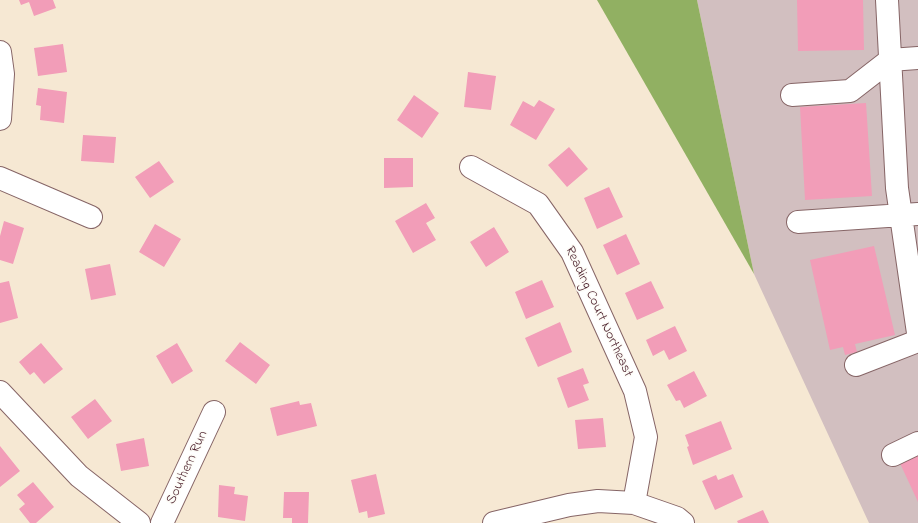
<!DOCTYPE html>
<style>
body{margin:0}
canvas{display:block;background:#f6e8d3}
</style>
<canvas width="918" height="523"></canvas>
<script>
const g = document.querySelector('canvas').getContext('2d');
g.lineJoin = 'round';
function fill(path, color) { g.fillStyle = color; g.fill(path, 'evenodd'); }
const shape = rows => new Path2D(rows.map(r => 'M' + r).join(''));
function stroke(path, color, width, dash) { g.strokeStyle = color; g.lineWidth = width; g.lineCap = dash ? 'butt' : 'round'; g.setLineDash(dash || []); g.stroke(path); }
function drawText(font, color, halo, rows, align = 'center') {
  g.font = font + ' "Indie Flower",sans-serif'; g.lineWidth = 3; g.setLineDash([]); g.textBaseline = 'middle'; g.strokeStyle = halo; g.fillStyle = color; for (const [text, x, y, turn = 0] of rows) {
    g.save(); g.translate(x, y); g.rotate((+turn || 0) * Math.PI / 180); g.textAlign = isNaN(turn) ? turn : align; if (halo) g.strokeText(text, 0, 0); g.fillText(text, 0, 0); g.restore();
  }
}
const industrial = shape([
 [697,0,918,0,918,523,869,523,754,274]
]);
const forest = shape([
 [597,0,697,0,754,274]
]);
const building = shape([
 [19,0,53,0,56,8,34,16,29,2,21,5],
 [797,0,863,0,864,50,798,51],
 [63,44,67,72,38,76,34,48],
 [468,72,496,76,491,110,464,107],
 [38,88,67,92,64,123,40,120,41,106,36,105],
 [414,95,439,113,422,138,397,120],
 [539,100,555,109,536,140,510,125,523,101,534,107],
 [866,103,872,196,805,200,800,107],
 [83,135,116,137,114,163,81,161],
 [569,147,588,169,567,187,548,165],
 [384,158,413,158,413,187,384,188],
 [159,161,174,182,150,198,135,177],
 [609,187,623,217,597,229,584,198],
 [426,203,435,218,426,223,436,240,413,253,395,221],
 [4,221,24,228,13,264,0,260,0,236],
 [155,224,181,239,164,267,139,252],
 [494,227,509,252,486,267,470,242],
 [626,234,640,264,617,275,603,245],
 [874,246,895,335,855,344,857,352,845,355,843,347,830,350,810,260],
 [110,264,116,295,91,300,85,269],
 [542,280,554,307,526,319,515,292],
 [9,281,18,318,0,323,0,283],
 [651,281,664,308,637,320,625,293],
 [560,322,572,352,538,367,525,338],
 [675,326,687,351,669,360,664,350,653,356,646,340],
 [240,342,270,365,256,384,225,361],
 [41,343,63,369,44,384,34,372,30,375,19,362],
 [177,343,193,371,172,384,156,356],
 [583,368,589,383,583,385,589,400,568,408,557,378],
 [694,371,707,396,684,408,680,400,676,401,667,385],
 [95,399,112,421,88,439,71,417],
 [299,401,300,405,311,403,317,426,277,436,270,408],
 [603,418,606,447,578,449,575,420],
 [721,421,732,449,693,465,687,447,689,446,685,435],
 [144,438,149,466,121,471,116,444],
 [0,446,20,471,0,487],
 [918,450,918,502,898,459],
 [376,474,385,514,368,518,367,511,359,513,351,480],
 [733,474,743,497,715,510,702,481,716,475,718,480],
 [33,482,54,507,36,523,30,523,19,509,25,504,17,495],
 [219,485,235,487,234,494,248,496,245,521,218,517],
 [284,492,309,492,308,523,292,523,292,518,283,518],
 [763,510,769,523,738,523,737,521]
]);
const minor = shape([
 [887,0,897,188,918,333],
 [0,52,3,74,0,119],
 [792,95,850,91,890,60,918,58],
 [471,167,538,204,572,252,635,391,646,437,634,503],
 [0,178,91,217],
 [798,222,918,214],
 [856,365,918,341],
 [0,392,79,476,139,523],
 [893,455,918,443],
 [162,523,214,412],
 [494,523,569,505,598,501,634,503,677,518,683,523]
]);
const streetNames = [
 ["Reading Court Northeast",598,312,65],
 ["Southern Run",188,468,-65]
];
fill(industrial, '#d2bfc0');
fill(forest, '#91b062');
fill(building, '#f29db8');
stroke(minor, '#866566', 24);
stroke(minor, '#fff', 22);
drawText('14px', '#4a1f2b', '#fdfcf7', streetNames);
</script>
